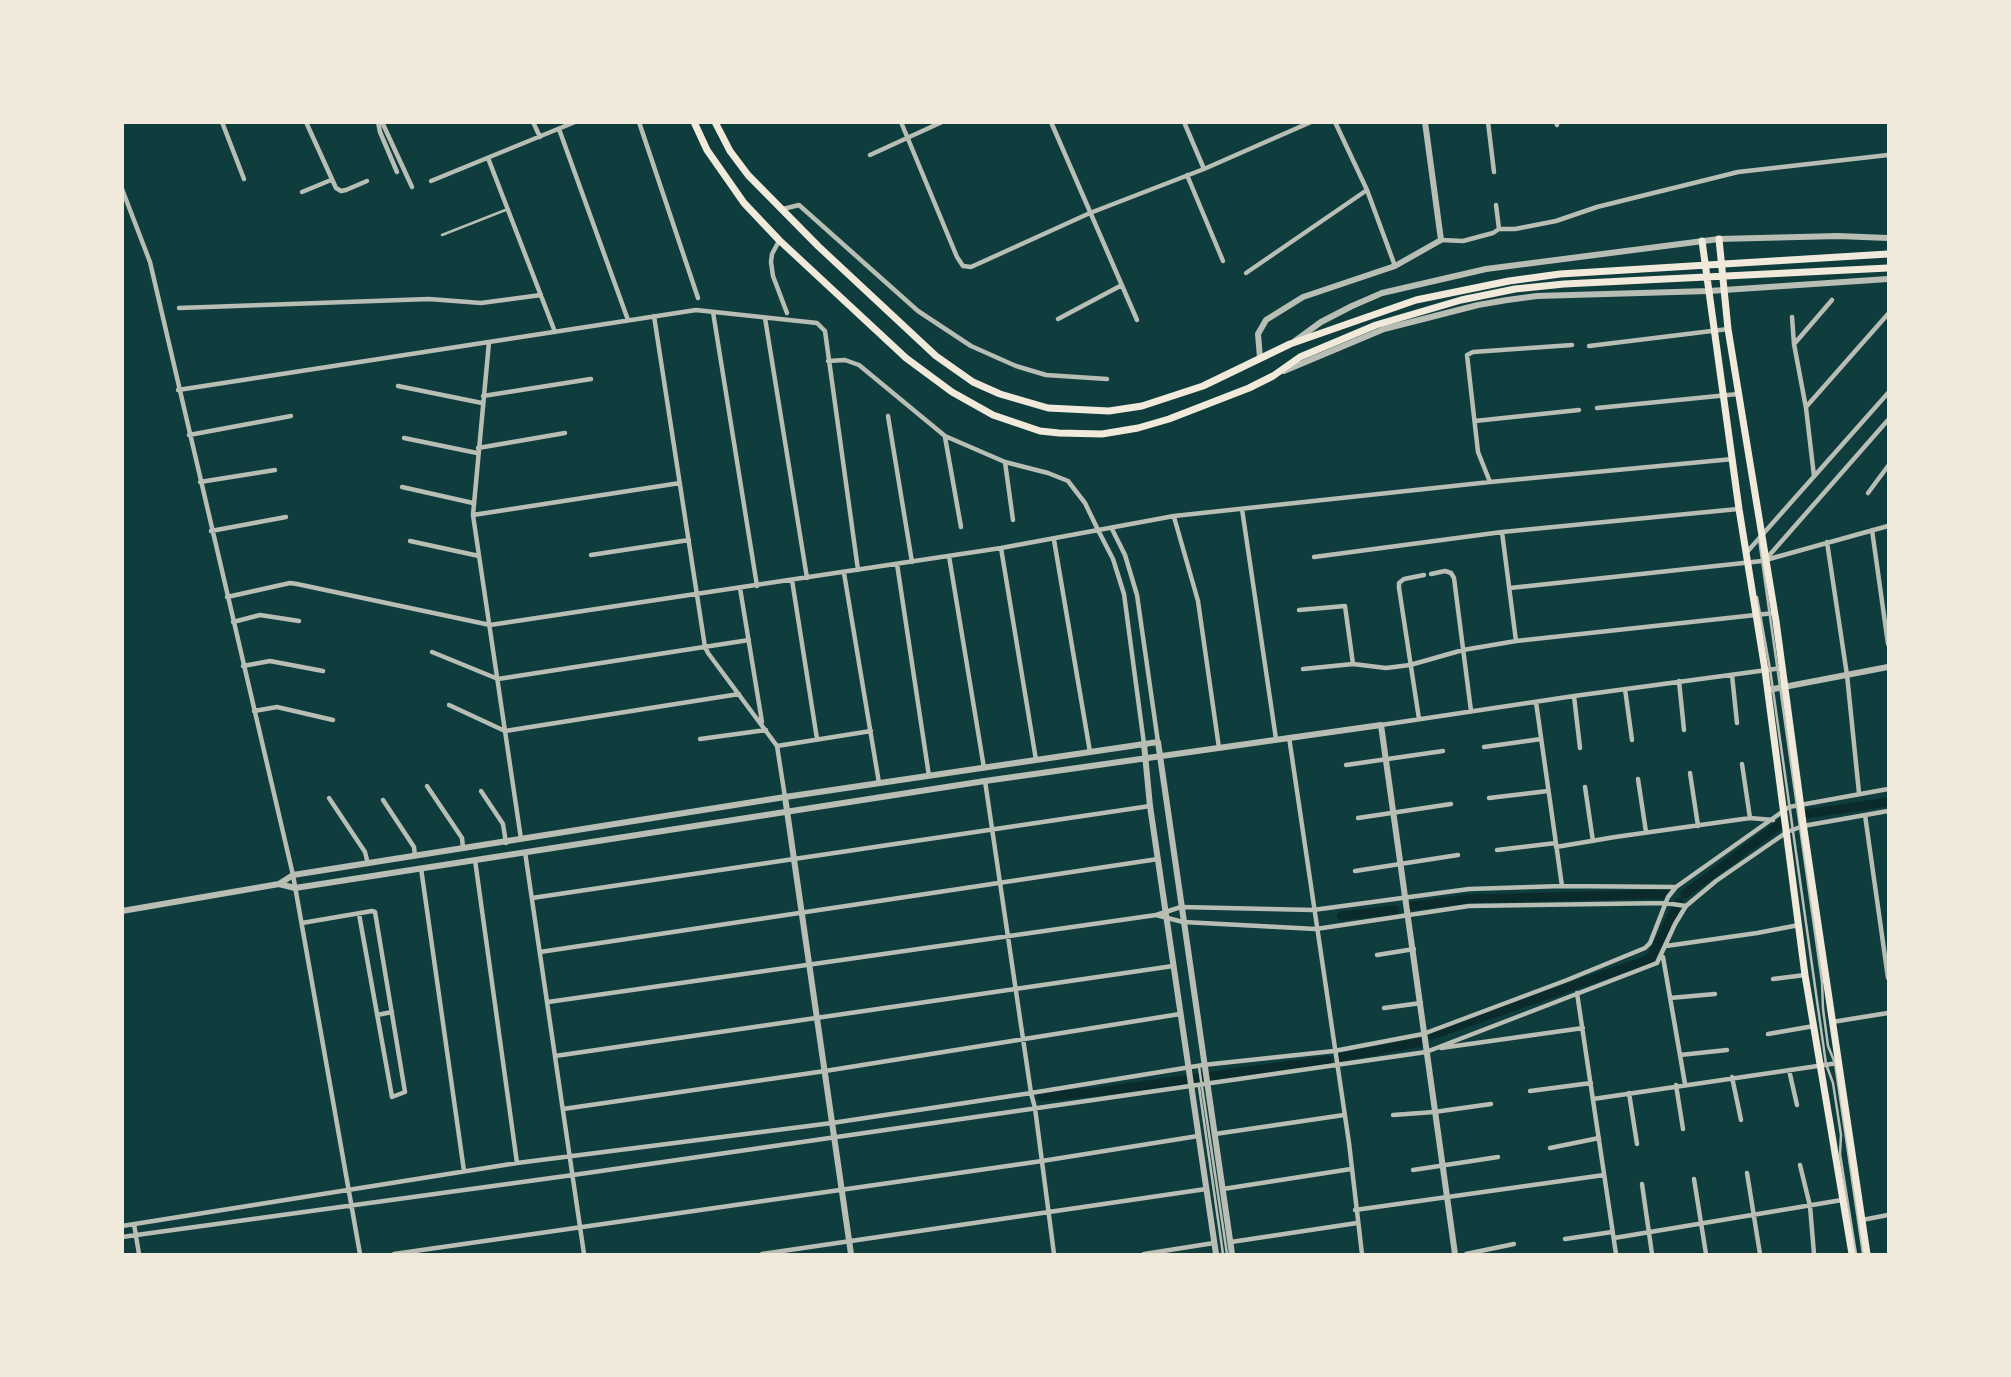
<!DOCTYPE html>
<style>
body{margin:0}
#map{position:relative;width:2011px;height:1377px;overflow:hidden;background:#0f3d3e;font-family:"Varela Round",sans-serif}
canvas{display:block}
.frame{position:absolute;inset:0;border:124px solid #f1e9da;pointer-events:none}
</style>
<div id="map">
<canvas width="2011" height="1377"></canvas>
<div class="frame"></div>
</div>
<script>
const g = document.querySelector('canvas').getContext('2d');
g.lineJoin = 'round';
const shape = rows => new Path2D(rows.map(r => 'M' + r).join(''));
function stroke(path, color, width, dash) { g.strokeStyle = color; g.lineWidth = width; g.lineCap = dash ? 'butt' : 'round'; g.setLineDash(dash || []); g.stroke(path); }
const canal = shape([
 [1805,814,1888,802],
 [1685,894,1783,822],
 [1413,906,1467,899,1667,894],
 [1341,916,1395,910],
 [1432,1035,1650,959,1679,902],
 [1338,1058,1421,1042],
 [1041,1097,1097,1092,1328,1060]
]);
const service = shape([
 [442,235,508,209],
 [1759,539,1822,982,1823,1009,1828,1046,1835,1063,1863,1254],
 [1757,597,1770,669,1826,1064,1833,1083,1841,1135,1840,1154,1856,1254],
 [1199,1067,1227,1254],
 [1199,1087,1223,1254]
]);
const minor = shape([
 [222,122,244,179],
 [306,122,336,188,341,191,346,190,367,181],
 [378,122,380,132,397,172],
 [382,122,412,187],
 [533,122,540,137],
 [639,122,698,298],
 [901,122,957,257,963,266,971,267,1090,213,1204,169,1311,122],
 [1051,122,1137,320],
 [1184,122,1204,169],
 [1335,122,1367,190,1395,266],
 [1488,122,1494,172],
 [1556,122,1557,125],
 [559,129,628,320],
 [870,155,942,122],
 [488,158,555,332],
 [1187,175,1223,261],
 [431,181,575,122],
 [122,189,150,262,293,875,360,1254],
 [302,192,331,180],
 [783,209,799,205,918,311,971,346,1016,366,1046,375,1107,379],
 [1499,229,1515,229,1556,221,1597,207,1738,172,1888,155],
 [1441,240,1463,241,1493,233,1499,229,1496,205],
 [779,241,772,254,771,262,773,276,787,313],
 [1246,273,1367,190],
 [179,308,429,299,481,303,541,295],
 [713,312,757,586],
 [654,316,705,647,708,653,777,746,785,797],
 [1792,317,1794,344,1806,408,1814,476],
 [765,318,807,578],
 [1058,319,1122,285],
 [489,342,473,515,521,839],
 [1795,343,1832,300],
 [1589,346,1728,329],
 [828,361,845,360,859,365,945,436,1005,462,1048,473,1068,481,1085,503,1099,532,1113,559,1124,594,1144,744],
 [398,386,482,403],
 [178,390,696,310,817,323,825,331,858,570],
 [483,396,591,379],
 [1806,407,1888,314],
 [1597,408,1738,394],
 [888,416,912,562],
 [1475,421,1579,410],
 [189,435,291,416],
 [945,437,961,527],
 [404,438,477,453],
 [478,448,565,433],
 [1005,462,1013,520],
 [200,482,275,470],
 [1490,482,1478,452,1467,355,1473,352,1572,345],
 [402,487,473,503],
 [1868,493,1888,466],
 [1242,509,1276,739],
 [473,515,680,483],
 [1174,517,1198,601,1219,748],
 [1112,529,1125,555,1137,595,1158,742],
 [1872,530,1888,644],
 [211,531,286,517],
 [1502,532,1516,641],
 [1054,540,1090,752],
 [410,541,479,556],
 [1827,542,1847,675,1859,793],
 [1001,548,1036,760],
 [1747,552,1888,393],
 [591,555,689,540],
 [949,556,984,768],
 [1314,557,1502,532,1738,509],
 [1766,559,1888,420],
 [897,564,929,776],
 [844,573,879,783],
 [1431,574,1445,571,1451,573,1454,578,1471,711],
 [792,580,817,739],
 [740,588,762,722],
 [1510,588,1762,561,1888,526],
 [227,597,290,583,297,584,490,625,1001,548,1174,516,1490,482,1733,459],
 [1299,610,1345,606,1353,664],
 [233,622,260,615,299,621],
 [432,652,498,679,749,640],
 [243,666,270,661,323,671],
 [1303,669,1353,664,1386,668,1410,665,1463,650,1516,641,1774,613],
 [1732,675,1737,723],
 [1679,681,1684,730],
 [1625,689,1632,740],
 [1574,696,1580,748],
 [1536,702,1562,886],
 [449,705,505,731,739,694],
 [254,711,277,707,333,720],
 [1419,719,1399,588,1399,583,1404,579,1424,575],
 [1381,725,1574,696,1782,668],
 [1289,737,1349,1143,1362,1254],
 [700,739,766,730],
 [777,746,871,731],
 [1484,747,1541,739],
 [1742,764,1750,818],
 [1346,765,1443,751],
 [1690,773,1698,826],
 [1638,779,1646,832],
 [985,781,1031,1093,1035,1108,1054,1254],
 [427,786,462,838,463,848],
 [1585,787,1593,841],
 [481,791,503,824,506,843],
 [329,798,365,852,368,864],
 [1489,798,1548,791],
 [383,800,414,847,415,856],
 [1865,815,1888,978],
 [1358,818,1451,804],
 [1556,847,1615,837,1750,818,1773,820],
 [1497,850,1556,843],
 [525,852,584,1254],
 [475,860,517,1163],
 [421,868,464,1171],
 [1355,871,1458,855],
 [532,898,1150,806],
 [1156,915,1183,922,1316,929,1469,906,1665,903,1686,906],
 [302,923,372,911,375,912,405,1092,392,1097,359,914],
 [1666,946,1757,933,1799,925],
 [540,952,1158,859],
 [1377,955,1414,949],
 [1663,957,1685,1084],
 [1773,979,1805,975],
 [1577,993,1616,1254],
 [1670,998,1715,994],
 [548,1002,1156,915,1181,907,1313,910,1469,889,1562,886,1676,887,1789,807,1888,789],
 [1384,1008,1421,1003],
 [377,1015,392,1012],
 [1832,1022,1888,1013],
 [1768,1034,1814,1026],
 [1441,1048,1583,1028],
 [1680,1055,1727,1050],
 [555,1056,1173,966],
 [1789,1070,1797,1105],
 [1732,1077,1741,1120],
 [1676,1085,1683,1129],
 [1530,1091,1591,1083],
 [1629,1093,1637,1144],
 [1593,1099,1838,1063],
 [563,1109,825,1071,1180,1014],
 [1393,1115,1434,1112,1491,1104],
 [1215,1134,1344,1115],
 [1550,1148,1599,1138],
 [1800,1165,1810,1206,1814,1254],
 [1413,1170,1498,1157],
 [1747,1173,1760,1254],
 [1694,1179,1706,1254],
 [1642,1184,1652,1254],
 [1223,1189,1351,1169],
 [1355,1210,1604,1175],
 [1862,1220,1888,1215],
 [134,1224,139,1254],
 [122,1226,517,1163,832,1123,1031,1093,1203,1065,1334,1051,1423,1034,1567,980,1645,948,1650,943,1668,897,1676,887],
 [122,1237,573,1175,1426,1052,1657,963,1675,924,1686,906,1716,881,1787,832,1803,826,1888,811],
 [1614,1238,1842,1200],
 [1565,1239,1612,1232],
 [1231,1242,1357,1223],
 [394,1254,1042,1161,1198,1136],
 [762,1254,1206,1189],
 [1144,1254,1214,1243],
 [1466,1254,1514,1244]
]);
const tertiary = shape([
 [1295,341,1321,322,1352,306,1382,293,1486,269,1719,239,1838,236,1888,238],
 [1260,358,1258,334,1266,320,1303,297,1395,266,1441,240,1425,122],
 [1284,371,1384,329,1478,305,1507,300,1537,296,1709,291,1888,279],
 [1768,690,1888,667],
 [1144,744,1150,806,1216,1254],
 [785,797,851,1254],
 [279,884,293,875,785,797,1158,742,1232,1254],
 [122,911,279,884,295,888,985,781,1381,725,1455,1254]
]);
const secondary = shape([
 [694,122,707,150,744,203,779,240,906,358,952,392,993,415,1040,431,1059,433,1102,434,1138,428,1169,419,1249,388,1273,376,1300,357,1376,325,1461,300,1515,289,1564,284,1888,268],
 [715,122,730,151,748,175,818,246,936,356,973,382,1000,394,1048,408,1109,411,1142,406,1203,386,1290,344,1416,300,1509,281,1560,274,1888,254],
 [1719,239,1728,329,1776,621,1803,823,1867,1254],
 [1702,241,1739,509,1765,670,1805,975,1852,1254]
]);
stroke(canal, '#0a2a2b', 9);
stroke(service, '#b8beb3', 2.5);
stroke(minor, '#b8beb3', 4.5);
stroke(tertiary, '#b8beb3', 6);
stroke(secondary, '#f1e9da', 7);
</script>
